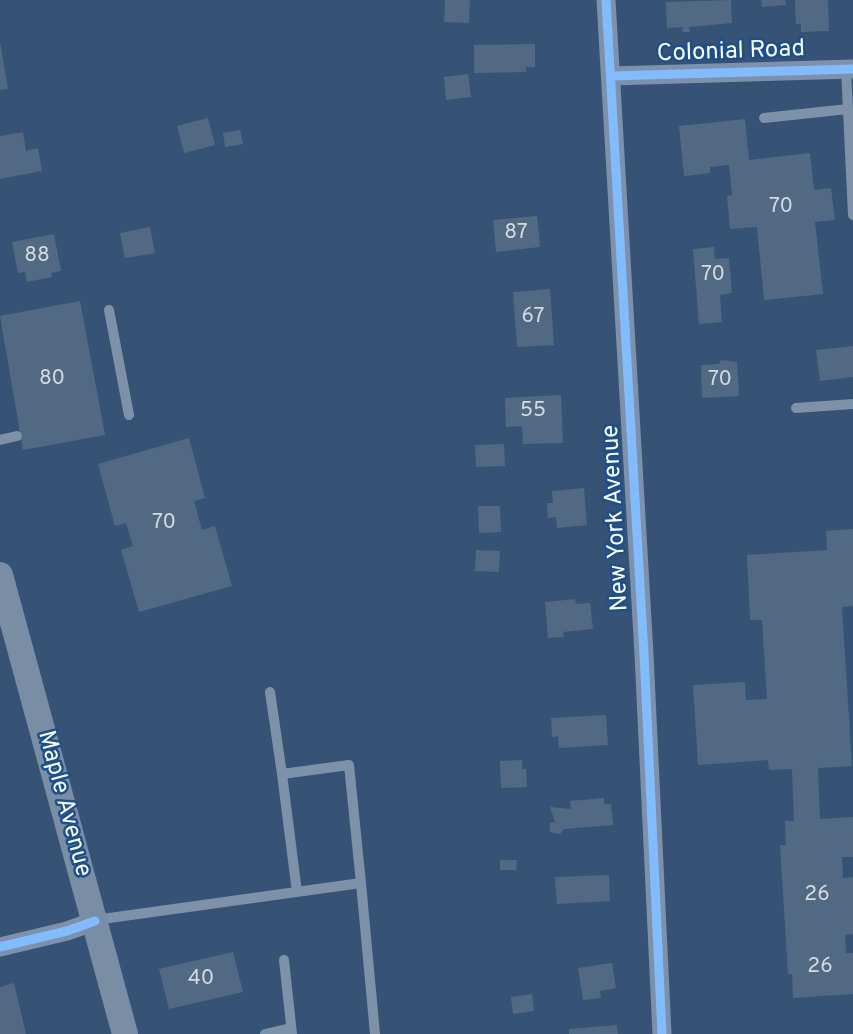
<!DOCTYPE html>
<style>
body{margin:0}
canvas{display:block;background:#365274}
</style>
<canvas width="853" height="1034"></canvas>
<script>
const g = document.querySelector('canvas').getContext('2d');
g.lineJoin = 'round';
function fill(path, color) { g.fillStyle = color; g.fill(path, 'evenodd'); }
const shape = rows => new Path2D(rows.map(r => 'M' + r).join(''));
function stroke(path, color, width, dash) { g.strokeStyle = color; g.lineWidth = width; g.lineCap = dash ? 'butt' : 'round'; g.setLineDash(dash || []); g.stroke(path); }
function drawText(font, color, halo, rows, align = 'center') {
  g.font = font + ' Overpass,sans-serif'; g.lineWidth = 5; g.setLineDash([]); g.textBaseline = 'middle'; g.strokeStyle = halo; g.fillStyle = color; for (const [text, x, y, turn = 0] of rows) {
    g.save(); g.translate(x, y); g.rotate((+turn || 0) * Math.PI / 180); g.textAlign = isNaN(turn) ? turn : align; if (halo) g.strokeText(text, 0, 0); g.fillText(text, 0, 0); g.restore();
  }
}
const building = shape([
 [445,0,470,0,469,23,444,22],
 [731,0,732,23,689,27,690,32,682,32,683,27,667,28,666,2],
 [761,0,785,0,786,5,762,7],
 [795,0,828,0,829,31,801,32,801,24,796,24],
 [0,42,8,89,0,90],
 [535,44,535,67,526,67,526,72,474,73,474,45],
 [468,74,471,97,446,100,444,77],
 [208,118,215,145,184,153,177,126],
 [745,119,749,160,810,153,814,190,831,188,835,220,815,222,823,294,764,300,757,227,730,229,727,196,732,195,729,165,710,167,710,173,684,176,679,126],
 [240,130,243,144,225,147,223,133],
 [23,132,26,151,38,148,42,171,0,179,0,136],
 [537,216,540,247,496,252,493,220],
 [150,227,155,253,125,258,120,233],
 [54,234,61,271,51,273,52,277,27,282,25,272,18,273,12,242],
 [714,247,715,259,729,258,732,293,720,295,722,322,699,324,693,249],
 [550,289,554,345,517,347,513,292],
 [80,301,105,435,23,450,0,316],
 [853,346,853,377,820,381,816,350],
 [721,360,737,362,739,396,702,398,701,365,719,364],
 [561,395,563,443,523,444,522,426,506,427,505,398],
 [189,438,205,498,194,501,202,530,215,526,232,586,139,612,121,550,133,546,126,523,115,526,98,464],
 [504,444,505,466,476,467,475,445],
 [584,488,587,525,557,528,556,517,548,518,547,503,553,503,552,491],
 [478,506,500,506,501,532,479,533],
 [853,529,853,606,842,607,852,766,818,768,820,819,853,817,853,857,842,857,843,878,853,877,853,934,845,935,846,953,853,953,853,994,793,998,792,974,788,974,780,845,786,845,785,821,794,821,792,769,769,770,768,760,698,765,693,685,745,682,746,700,767,699,762,620,750,620,747,555,827,550,826,531],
 [476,550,500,551,499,572,475,571],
 [575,599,576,604,590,603,593,629,563,632,564,637,548,638,545,602],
 [606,715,608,745,559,748,558,736,552,737,551,718],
 [522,760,522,769,526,769,527,787,501,788,500,761],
 [604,798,604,804,611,804,613,825,564,829,560,834,550,832,550,823,555,822,550,807,571,809,570,801],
 [500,860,517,860,516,870,500,870],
 [609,875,610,901,557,904,555,877],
 [233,952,243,992,169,1009,159,969],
 [612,963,616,988,600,991,601,998,583,1000,578,968],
 [14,983,26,1034,0,1034,0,987],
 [532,994,534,1011,513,1014,511,997],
 [617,1025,618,1034,569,1034,569,1029]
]);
const service = shape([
 [846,69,853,215],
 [764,118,848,109],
 [109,310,129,415],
 [796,408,853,404],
 [0,440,17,436],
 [270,692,282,774],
 [297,892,282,774,349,765,361,883],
 [95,920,361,883,375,1034],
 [284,960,292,1034],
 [265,1034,291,1028]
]);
const minor = shape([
 [606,0,644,654,662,1034],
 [611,76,853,69],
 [0,947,67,931,95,921]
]);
const secondary = shape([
 [0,575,125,1034]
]);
const cycleway = shape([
 [606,0,644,654,662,1034],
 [611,76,853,69],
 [0,947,67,931,95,921]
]);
const numberNames = [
 ["70",781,208],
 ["87",516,234],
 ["88",37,257],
 ["70",713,276],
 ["67",533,318],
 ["80",52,380],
 ["70",720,381],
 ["55",533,412],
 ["70",164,524],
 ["26",817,896],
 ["26",820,968],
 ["40",201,980]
];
const streetNames = [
 ["Colonial Road",731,53,-2],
 ["New York Avenue",617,518,-93],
 ["Maple Avenue",63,804,75]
];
fill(building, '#526984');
stroke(service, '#7d92a8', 10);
stroke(minor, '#7d92a8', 19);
stroke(secondary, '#798da4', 26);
stroke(cycleway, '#80bcff', 9);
drawText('21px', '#d4dae0', null, numberNames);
drawText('24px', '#fff', '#1b4f8f', streetNames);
</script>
